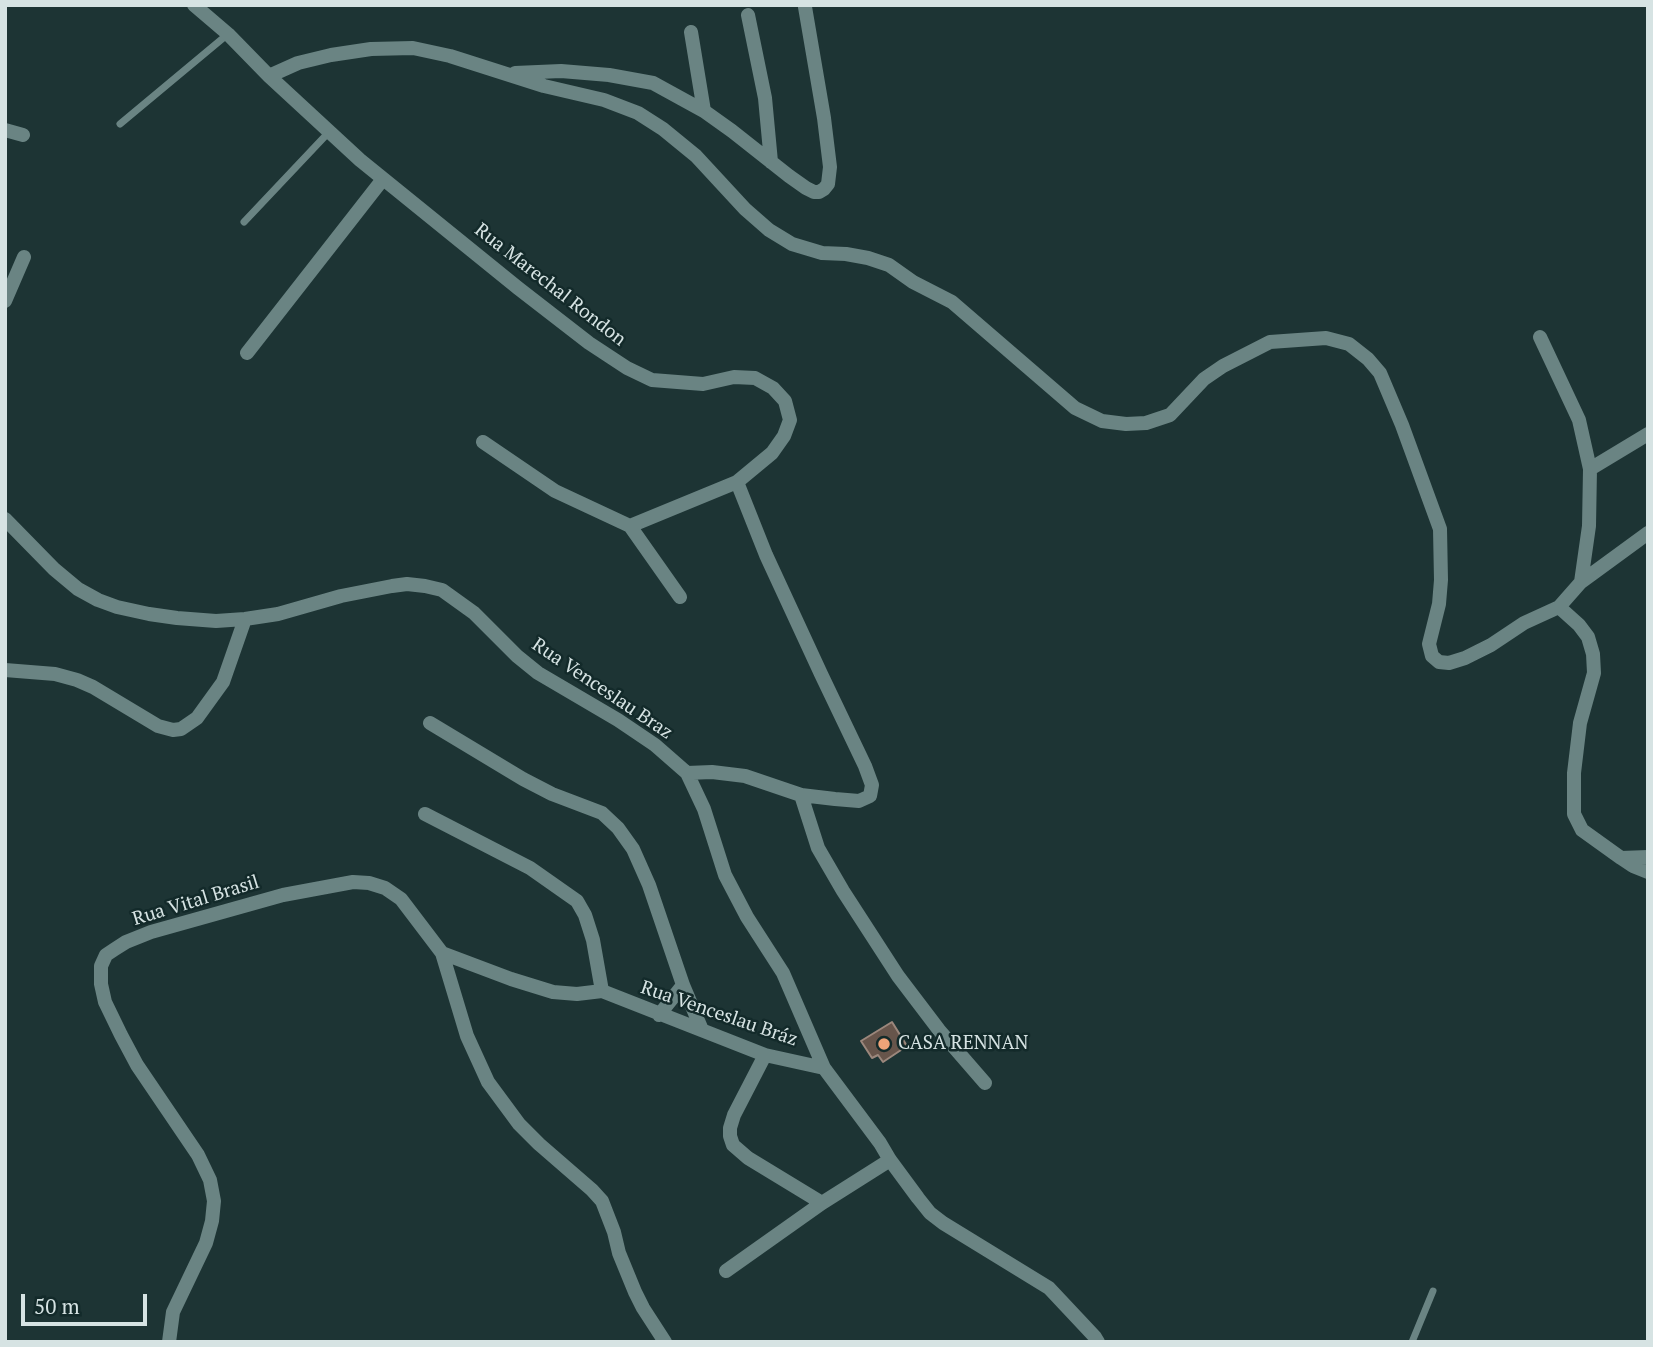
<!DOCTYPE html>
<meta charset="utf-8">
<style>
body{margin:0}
#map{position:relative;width:1653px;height:1347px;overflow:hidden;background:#1d3434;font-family:"PT Serif",serif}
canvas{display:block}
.frame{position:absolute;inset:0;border:7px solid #d6e3e3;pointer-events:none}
.scale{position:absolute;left:21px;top:1294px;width:126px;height:32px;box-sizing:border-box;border:4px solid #d6e3e3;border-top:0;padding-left:9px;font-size:21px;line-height:24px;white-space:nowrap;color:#d6e3e3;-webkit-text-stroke:5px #132a2a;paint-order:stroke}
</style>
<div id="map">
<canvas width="1653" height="1347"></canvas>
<div class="frame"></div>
<div class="scale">50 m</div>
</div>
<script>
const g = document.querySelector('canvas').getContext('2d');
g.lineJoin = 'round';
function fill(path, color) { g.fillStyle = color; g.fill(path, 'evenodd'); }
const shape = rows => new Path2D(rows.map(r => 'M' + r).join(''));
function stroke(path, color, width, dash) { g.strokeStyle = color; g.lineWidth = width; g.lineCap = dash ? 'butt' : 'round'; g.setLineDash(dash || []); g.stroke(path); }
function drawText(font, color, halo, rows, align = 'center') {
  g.font = font + ' "PT Serif",serif'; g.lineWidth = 5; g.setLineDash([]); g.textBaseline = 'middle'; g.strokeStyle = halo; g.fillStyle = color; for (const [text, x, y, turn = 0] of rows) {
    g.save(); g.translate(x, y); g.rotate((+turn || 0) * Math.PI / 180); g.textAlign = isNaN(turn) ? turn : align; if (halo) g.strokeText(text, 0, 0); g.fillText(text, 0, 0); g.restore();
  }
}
const building = shape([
 [892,1022,907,1046,883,1062,878,1055,872,1058,861,1041,892,1022]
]);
const service = shape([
 [120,124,228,34],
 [244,222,329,132],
 [1412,1342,1433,1291]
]);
const minor = shape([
 [194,5,228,34,269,76,360,160,518,288,589,343,627,368,652,380,703,384,734,377,755,378,773,388,785,401,790,420,784,436,772,453,737,482,766,555,821,674,865,766,872,785,870,796,859,801,835,799,801,795,745,776,712,772,687,773],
 [748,15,765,98,771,162],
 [691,32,704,111],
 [515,73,561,71,609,75,653,83,704,111,732,131,789,176,806,188,814,192,819,192,824,189,828,184,830,167,824,118,805,7],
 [269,76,298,63,331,55,371,49,413,48,450,56,544,86,604,100,638,113,663,129,696,156,745,209,769,230,792,244,822,253,846,254,868,258,889,265,913,282,952,302,1075,408,1102,421,1126,424,1146,423,1170,415,1204,379,1223,366,1270,342,1326,338,1349,344,1368,359,1380,373,1402,425,1440,529,1441,580,1439,604,1429,644,1432,656,1439,662,1449,663,1465,658,1491,645,1524,623,1559,607,1581,582,1648,533],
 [5,130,23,135],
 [5,301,24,257],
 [1540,337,1579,420,1590,469,1589,526,1581,582],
 [247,353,383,179],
 [483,442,555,491,630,526,680,597],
 [1590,469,1648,434],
 [5,519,54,569,78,589,98,600,117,607,149,614,177,618,216,621,245,619,278,614,341,596,392,586,407,584,425,586,442,590,474,613,517,656,538,673,618,720,655,745,687,773,704,809,725,875,747,917,783,973,824,1068,880,1143,890,1160,918,1198,930,1213,943,1223,1049,1288,1095,1337,1098,1342],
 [630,526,737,482],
 [1559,607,1579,625,1588,637,1593,654,1594,673,1580,723,1574,773,1574,814,1582,830,1621,858,1648,857],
 [5,670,55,674,77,680,93,687,158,726,173,730,181,729,197,718,223,682,245,619],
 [430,723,523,779,552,794,602,813,618,828,633,849,649,885,683,985,702,1030],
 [801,795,818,848,843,891,898,976,939,1030,985,1083],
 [425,814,530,868,577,901,585,915,593,940,602,991],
 [1621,858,1633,866,1648,872],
 [442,953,511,979,553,992,577,994,602,991,765,1055,824,1068],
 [659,1015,683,985],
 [765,1055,734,1115,730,1128,730,1136,733,1145,748,1158,822,1203],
 [726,1271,822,1203,890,1160],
 [169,1342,173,1312,206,1243,212,1221,214,1201,210,1180,198,1155,137,1065,121,1035,105,1002,101,984,101,966,106,955,115,949,126,942,151,932,283,895,353,882,369,883,385,888,401,899,442,953,467,1036,488,1082,519,1124,539,1144,592,1190,602,1201,614,1232,619,1253,635,1292,643,1308,665,1342]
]);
const markers = [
 [884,1044,7,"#efa378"]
];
const streetNames = [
 ["Rua Marechal Rondon",550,285,38],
 ["Rua Venceslau Braz",602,689,34],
 ["Rua Vital Brasil",196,901,-17],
 ["Rua Venceslau Bráz",719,1014,19]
];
const poiNames = [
 ["CASA RENNAN",898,1044]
];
fill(building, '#67554b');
stroke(building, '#9b877c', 2);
stroke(service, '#6a8483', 7);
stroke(minor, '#6a8483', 14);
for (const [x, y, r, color] of markers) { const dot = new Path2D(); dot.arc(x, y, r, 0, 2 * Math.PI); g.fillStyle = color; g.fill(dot); stroke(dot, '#132a2a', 2.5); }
drawText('19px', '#d6e3e3', '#132a2a', streetNames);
drawText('19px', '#d6e3e3', '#132a2a', poiNames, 'left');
</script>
